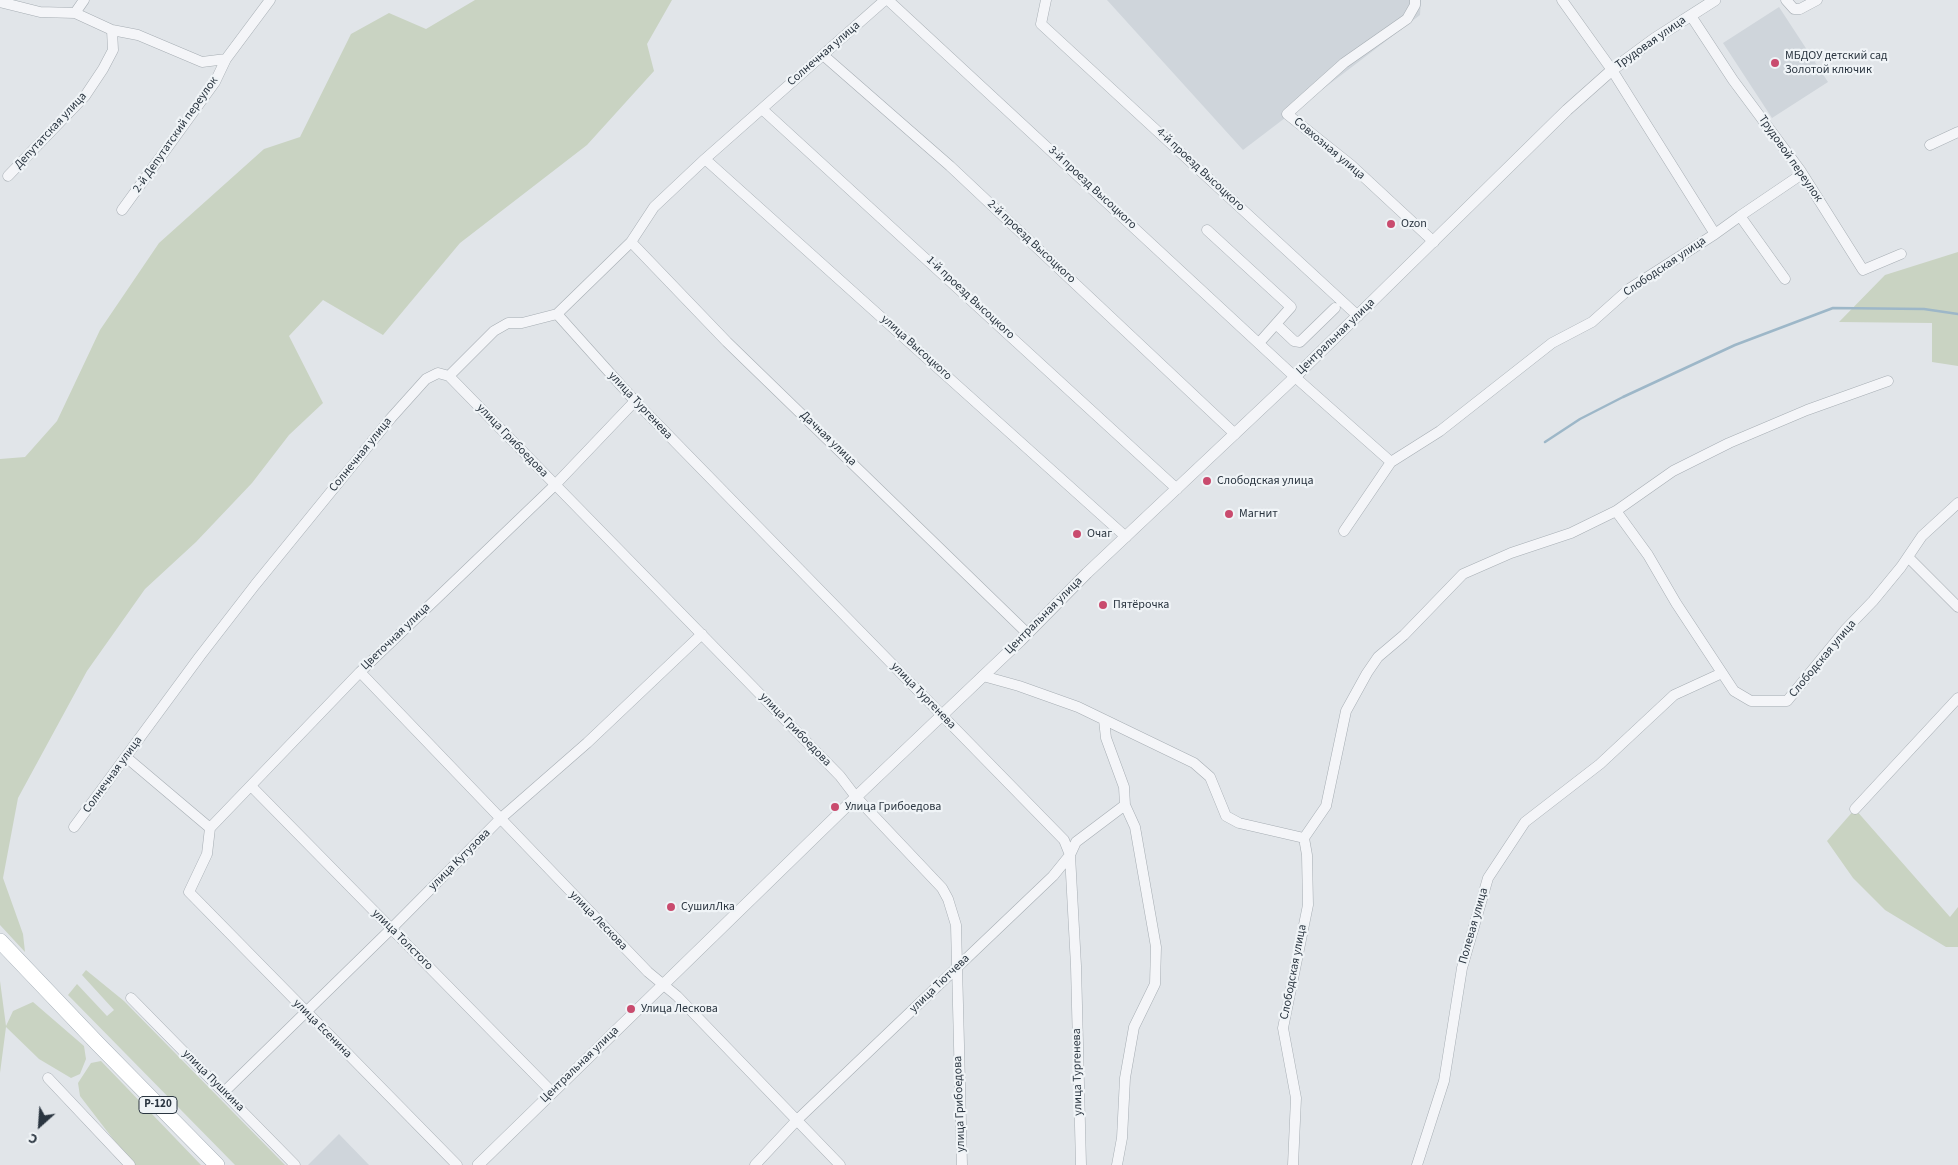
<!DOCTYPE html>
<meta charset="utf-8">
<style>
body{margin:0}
#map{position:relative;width:1958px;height:1165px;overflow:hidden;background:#e1e5e9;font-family:"Source Sans 3",sans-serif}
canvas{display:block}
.north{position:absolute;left:15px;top:1100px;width:50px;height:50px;-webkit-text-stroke:4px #f0f4f7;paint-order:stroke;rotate:206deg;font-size:14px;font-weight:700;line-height:20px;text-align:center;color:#2a3540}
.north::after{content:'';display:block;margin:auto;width:18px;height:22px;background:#2a3540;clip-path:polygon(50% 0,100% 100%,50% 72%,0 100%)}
</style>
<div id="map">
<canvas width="1958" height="1165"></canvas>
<div class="north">С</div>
</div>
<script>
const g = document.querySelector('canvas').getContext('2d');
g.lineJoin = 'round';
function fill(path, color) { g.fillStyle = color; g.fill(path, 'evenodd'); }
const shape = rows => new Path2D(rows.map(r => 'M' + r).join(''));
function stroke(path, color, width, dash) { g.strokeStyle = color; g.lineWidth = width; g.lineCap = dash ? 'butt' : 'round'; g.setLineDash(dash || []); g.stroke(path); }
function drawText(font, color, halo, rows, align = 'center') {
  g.font = font + ' "Source Sans 3",sans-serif'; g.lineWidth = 4.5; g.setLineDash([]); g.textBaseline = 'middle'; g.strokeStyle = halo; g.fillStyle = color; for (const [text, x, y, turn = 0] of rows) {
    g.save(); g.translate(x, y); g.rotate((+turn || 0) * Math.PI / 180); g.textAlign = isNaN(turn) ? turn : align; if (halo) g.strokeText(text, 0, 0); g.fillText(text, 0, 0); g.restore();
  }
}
const built = shape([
 [1107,0,1421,0,1420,15,1243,150],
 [1779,7,1828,82,1772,118,1723,43],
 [339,1134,369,1165,308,1165]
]);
const green = shape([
 [475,0,672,0,647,44,654,71,587,145,460,243,383,335,323,300,289,336,323,403,289,435,252,483,196,542,145,589,87,671,18,798,3,878,23,934,25,952,0,925,0,459,25,457,57,421,100,330,159,243,264,149,300,137,351,34,389,13,426,29],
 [1958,252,1958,366,1932,362,1932,323,1839,322,1885,275],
 [1855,809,1950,917,1958,907,1958,947,1946,947,1885,910,1853,878,1827,841],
 [86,970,124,1001,285,1165,235,1165,68,995,77,984,107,1016,114,1010,82,975],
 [0,981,6,1026,13,1011,33,1002,84,1046,86,1059,80,1074,71,1078,39,1059,6,1027,0,1073],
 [101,1061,201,1165,133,1165,80,1096,78,1083,91,1063]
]);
const stream = shape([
 [1545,442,1580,419,1623,397,1735,345,1833,308,1924,309,1958,314]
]);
const minor = shape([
 [888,0,1295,377,1391,462],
 [1046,0,1041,24,1358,316],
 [1415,0,1415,5,1407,19,1344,63,1287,114,1351,165,1434,242],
 [1562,0,1612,70,1715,234,1740,216,1785,279],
 [1786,0,1794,9,1800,9,1817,0],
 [0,2,40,12,75,13,112,30,138,35,202,62,226,59,270,0],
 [75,13,84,0],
 [1691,16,1733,80,1800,170,1863,270,1901,254],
 [823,55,950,166,1235,434],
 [762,109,1177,489],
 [1930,145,1958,132],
 [705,159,1126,537],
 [8,176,85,96,103,69,113,50,112,30],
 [122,210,215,82,226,59],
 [1740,216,1802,174],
 [1207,230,1291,307,1259,343],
 [631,242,727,342,1027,633],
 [557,314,635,401,1064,840,1070,855,1076,966,1081,1165],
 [1276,324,1294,341,1300,342,1335,308],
 [449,376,840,776,856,797,942,888,948,899,956,925,962,1165],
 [1616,511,1648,555,1676,603,1734,691,1751,701,1787,701,1846,629,1873,601,1901,567,1922,536,1958,503],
 [1344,531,1391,462,1440,431,1552,343,1592,322,1629,289,1715,234],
 [1908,557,1958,607],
 [360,672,648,972,677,996,840,1165],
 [983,676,1019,686,1078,707,1194,763,1210,777,1226,816,1239,823,1304,838,1307,855,1308,905,1283,1028,1296,1098,1293,1165],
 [1104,720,1106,738,1124,787,1125,805,1135,827,1156,947,1155,984,1134,1027,1125,1078,1122,1138,1117,1165],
 [126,757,210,828],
 [252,787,552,1092],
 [1855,809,1958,698],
 [74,827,200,656,255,585,391,418,426,379,438,373,449,376,494,331,508,323,522,323,557,314,631,242,654,207,705,159,885,0],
 [1304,838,1326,806,1346,711,1367,673,1378,657,1404,635,1463,574,1511,553,1571,533,1616,511,1673,471,1729,443,1807,410,1888,381],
 [131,998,295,1165],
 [48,1078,130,1165],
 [224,1092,391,929,500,819,587,743,702,634],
 [457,1165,189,892,207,854,210,828,360,672,555,485,635,401],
 [755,1165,797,1120,1053,876,1070,855,1076,842,1125,805],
 [1417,1165,1444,1081,1462,968,1488,878,1525,822,1600,764,1674,695,1722,673]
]);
const tertiary = shape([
 [478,1165,856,797,1020,641,1087,573,1295,377,1567,110,1612,70,1654,39,1715,0]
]);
const primary = shape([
 [0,941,98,1044,217,1165]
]);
const markers = [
 [1775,63,5,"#c94b6e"],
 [1391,224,5,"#c94b6e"],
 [1207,481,5,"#c94b6e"],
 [1229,514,5,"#c94b6e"],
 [1077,534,5,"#c94b6e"],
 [1103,605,5,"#c94b6e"],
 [835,807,5,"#c94b6e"],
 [671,907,5,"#c94b6e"],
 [631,1009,5,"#c94b6e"]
];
const shields = [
 [158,1105,38]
];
const shieldNames = [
 ["Р-120",158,1105]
];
const streetNames = [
 ["Трудовая улица",1651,43,-35],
 ["Солнечная улица",824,54,-41],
 ["Депутатская улица",51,131,-47],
 ["2-й Депутатский переулок",176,135,-55],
 ["Совхозная улица",1329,149,40],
 ["Трудовой переулок",1790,159,55],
 ["4-й проезд Высоцкого",1200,170,43],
 ["3-й проезд Высоцкого",1092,188,43],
 ["2-й проезд Высоцкого",1031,242,43],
 ["Слободская улица",1665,267,-34],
 ["1-й проезд Высоцкого",970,298,43],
 ["Центральная улица",1336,337,-44],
 ["улица Высоцкого",916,348,42],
 ["улица Тургенева",640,406,47],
 ["Дачная улица",828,439,44],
 ["улица Грибоедова",512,441,46],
 ["Солнечная улица",361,455,-51],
 ["Центральная улица",1044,616,-45],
 ["Цветочная улица",396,637,-44],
 ["Слободская улица",1823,659,-50],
 ["улица Тургенева",923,696,46],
 ["улица Грибоедова",795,730,46],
 ["Солнечная улица",113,775,-54],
 ["улица Кутузова",460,860,-45],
 ["улица Лескова",598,921,46],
 ["Полевая улица",1474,926,-74],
 ["улица Толстого",402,940,45],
 ["Слободская улица",1294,972,-79],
 ["улица Тютчева",940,984,-44],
 ["улица Есенина",322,1029,45],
 ["Центральная улица",580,1065,-44],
 ["улица Тургенева",1078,1072,-91],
 ["улица Пушкина",213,1081,45],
 ["улица Грибоедова",960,1104,-92]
];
const poiNames = [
 ["МБДОУ детский сад",1785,56],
 ["Золотой ключик",1785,70],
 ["Ozon",1401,224],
 ["Слободская улица",1217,481],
 ["Магнит",1239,514],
 ["Очаг",1087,534],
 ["Пятёрочка",1113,605],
 ["Улица Грибоедова",845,807],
 ["СушилЛка",681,907],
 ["Улица Лескова",641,1009]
];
fill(built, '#cfd5db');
fill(green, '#c9d3c2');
stroke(stream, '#9db7c8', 2.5);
stroke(minor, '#a6adb3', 11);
stroke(tertiary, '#a6adb3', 12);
stroke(primary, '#a1abb4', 16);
stroke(minor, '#f4f5f8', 10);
stroke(tertiary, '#f4f5f8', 11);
stroke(primary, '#fff', 15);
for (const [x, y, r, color] of markers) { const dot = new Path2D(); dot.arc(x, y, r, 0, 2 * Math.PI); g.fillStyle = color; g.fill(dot); stroke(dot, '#f0f4f7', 2); }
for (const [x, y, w] of shields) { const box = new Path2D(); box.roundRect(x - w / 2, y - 8.5, w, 17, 4); g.fillStyle = '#f0f4f7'; g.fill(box); stroke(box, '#2a3540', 1); }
drawText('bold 11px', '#2a3540', null, shieldNames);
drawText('12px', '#2a3540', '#f0f4f7', streetNames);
drawText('12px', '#2a3540', '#f0f4f7', poiNames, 'left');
</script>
